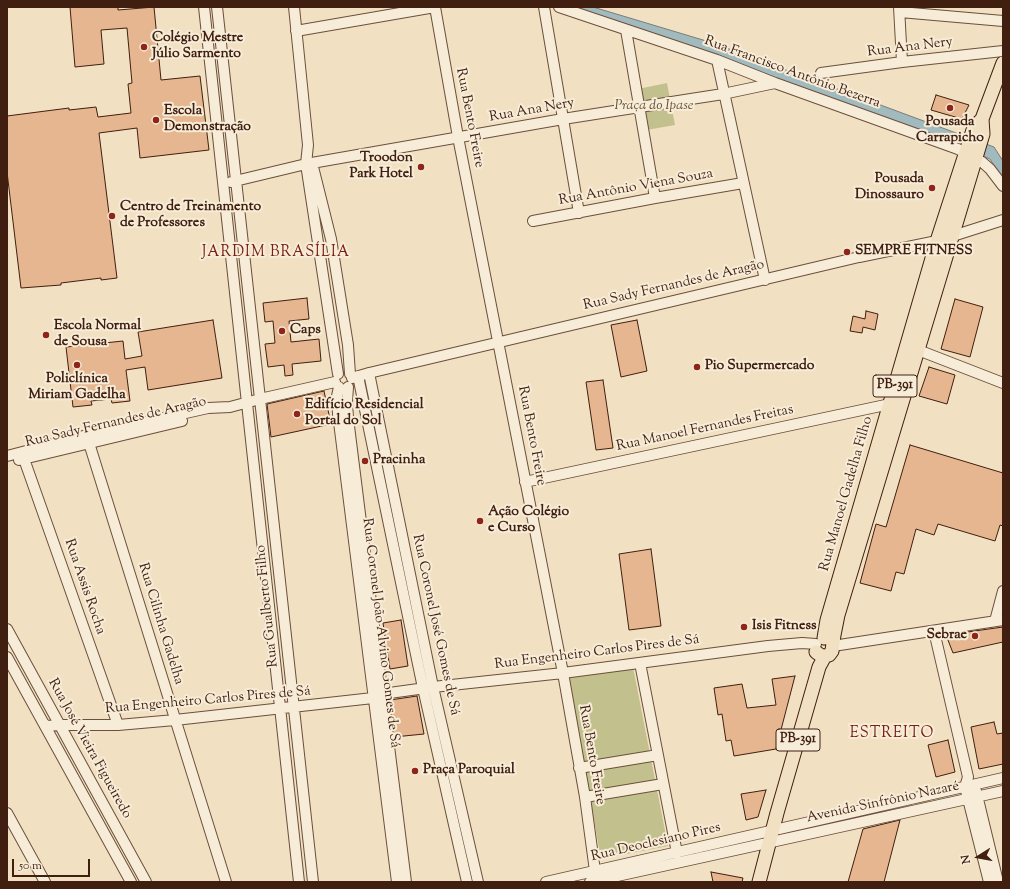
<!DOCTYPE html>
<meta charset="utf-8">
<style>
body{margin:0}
#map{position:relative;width:1010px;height:889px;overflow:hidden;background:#f1e1c2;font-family:"Sorts Mill Goudy",serif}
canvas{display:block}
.frame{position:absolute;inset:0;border:8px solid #401e10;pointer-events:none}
.north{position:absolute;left:958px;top:837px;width:40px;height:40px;-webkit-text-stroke:3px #f6ecd7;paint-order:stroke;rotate:259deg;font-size:11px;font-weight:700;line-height:16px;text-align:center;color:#401e10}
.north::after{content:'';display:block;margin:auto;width:14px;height:18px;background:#401e10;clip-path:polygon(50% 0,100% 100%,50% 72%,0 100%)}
.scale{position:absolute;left:12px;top:859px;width:78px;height:18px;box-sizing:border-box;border:2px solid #401e10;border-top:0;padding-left:5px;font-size:12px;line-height:14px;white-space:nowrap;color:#401e10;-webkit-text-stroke:3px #f6ecd7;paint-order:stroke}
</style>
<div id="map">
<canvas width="1010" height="889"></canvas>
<div class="frame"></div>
<div class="north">N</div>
<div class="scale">50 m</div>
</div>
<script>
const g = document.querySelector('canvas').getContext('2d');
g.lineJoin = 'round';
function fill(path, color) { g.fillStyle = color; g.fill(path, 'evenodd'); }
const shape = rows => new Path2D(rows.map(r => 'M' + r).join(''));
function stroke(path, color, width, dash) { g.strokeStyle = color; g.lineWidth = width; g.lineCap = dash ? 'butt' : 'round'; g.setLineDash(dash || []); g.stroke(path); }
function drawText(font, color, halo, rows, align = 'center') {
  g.font = font + ' "Sorts Mill Goudy",serif'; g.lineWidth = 4; g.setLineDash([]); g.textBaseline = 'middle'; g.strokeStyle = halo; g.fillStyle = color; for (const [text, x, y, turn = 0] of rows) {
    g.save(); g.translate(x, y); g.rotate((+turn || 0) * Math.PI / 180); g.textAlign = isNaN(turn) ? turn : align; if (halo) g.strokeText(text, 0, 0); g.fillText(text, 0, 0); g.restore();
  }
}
const green = shape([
 [667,83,675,125,641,131,633,90],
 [633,667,668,846,601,859,568,678]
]);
const water = shape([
 [572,7,593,7,713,43,994,147,1003,161,1003,179,990,159,973,152,572,7]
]);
const building = shape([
 [70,7,118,7,118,10,154,7,161,80,200,76,209,150,140,158,137,128,99,133,117,278,101,280,101,278,61,283,61,285,21,288,7,172,7,116,69,108,69,110,96,107,98,117,131,113,128,84,132,83,127,28,101,30,104,64,75,67,70,7],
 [936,95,969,105,962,119,931,110,936,95],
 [307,298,309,319,289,321,291,342,319,339,321,361,292,364,293,375,285,376,284,365,268,367,265,344,275,343,273,321,265,322,263,303,307,298],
 [955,299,983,307,970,357,941,349,955,299],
 [866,311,878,314,875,330,863,327,862,333,850,331,853,316,865,319,866,311],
 [213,320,222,378,148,390,145,367,126,370,130,401,112,403,111,399,91,401,92,405,73,407,66,347,123,341,125,359,142,356,138,332,213,320],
 [637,320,647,371,621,377,611,325,637,320],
 [929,367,955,375,947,404,919,396,929,367],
 [603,380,613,448,596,450,586,382,603,380],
 [324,391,331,424,271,437,267,404,324,391],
 [910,445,1003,473,1003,526,1000,525,995,541,938,524,934,535,916,529,904,574,896,572,891,591,860,583,876,524,886,527,910,445],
 [651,549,661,626,629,630,619,554,651,549],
 [401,620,408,666,390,669,383,623,401,620],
 [1003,627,1003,642,953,653,946,635,1003,627],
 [795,676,776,749,734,756,731,740,726,741,722,714,718,715,714,688,742,684,747,708,776,705,772,679,795,676],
 [417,696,424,734,394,737,390,700,417,696],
 [994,722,997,734,1003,733,1003,764,979,769,971,727,994,722],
 [948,740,955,772,936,777,928,745,948,740],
 [766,790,758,817,746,820,741,794,766,790],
 [900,820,884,882,848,882,863,829,900,820],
 [711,872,743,878,742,882,713,882,711,872]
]);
const minor = shape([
 [204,7,299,882],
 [217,7,313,882],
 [294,7,308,145,306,164,338,374],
 [435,7,458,137,563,673,585,797,595,871],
 [544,7,579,213],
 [559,7,717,60,775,83,958,149,982,162,990,169,1003,186],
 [899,7,902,62],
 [900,12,1003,21],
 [626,30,655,198],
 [296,31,435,7],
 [717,60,765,280],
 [821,73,902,62,1003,51],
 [312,163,331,239,348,345,350,374],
 [231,182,306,164,563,119,723,94,775,83],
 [533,221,655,198,743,183],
 [918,350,1003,383],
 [369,373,433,687,478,882],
 [358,376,423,688,467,882],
 [352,378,369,373,859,257,937,241,1003,220],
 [339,387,337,396,338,414,397,882],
 [348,387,347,402,348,418,406,882],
 [89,443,226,882],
 [7,456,87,435,208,408,230,407,260,399,335,382],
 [24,459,118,725],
 [19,460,182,421],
 [525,482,890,404],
 [995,621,1003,591],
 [7,629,146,882],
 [934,631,968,777,965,787,989,882],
 [833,646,1003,620],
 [7,657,131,882],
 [640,663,677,853],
 [382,694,433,687,563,673,768,646,802,643,816,644],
 [45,726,60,725,118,725,175,720,373,698],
 [579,768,658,755],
 [976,791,998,882],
 [585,797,663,784],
 [7,813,45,882],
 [546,882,1003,778],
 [590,882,1003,791]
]);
const major = shape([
 [824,638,827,620,937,241,973,130,976,125,982,119],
 [816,652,820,655,825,656,829,655,832,651,834,635,838,615,983,134,982,119,1003,63],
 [759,882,777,813,819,667,825,656]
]);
const markers = [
 [144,47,4,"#8f2418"],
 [950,108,4,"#8f2418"],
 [156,120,4,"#8f2418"],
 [421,167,4,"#8f2418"],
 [932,188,4,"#8f2418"],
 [112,216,4,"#8f2418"],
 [847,252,4,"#8f2418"],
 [282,331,4,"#8f2418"],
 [46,335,4,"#8f2418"],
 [77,365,4,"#8f2418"],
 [697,367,4,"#8f2418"],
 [297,414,4,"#8f2418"],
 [365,461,4,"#8f2418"],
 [480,521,4,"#8f2418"],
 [744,627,4,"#8f2418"],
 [975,636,4,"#8f2418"],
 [415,771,4,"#8f2418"]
];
const shields = [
 [895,386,44],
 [798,740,44]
];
const shieldNames = [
 ["PB-391",895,386],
 ["PB-391",798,740]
];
const poiNames = [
 ["Colégio Mestre",152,39],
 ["Júlio Sarmento",152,55],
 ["Escola",164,112],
 ["Demonstração",164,128],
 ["Pousada",950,123,"center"],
 ["Carrapicho",950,139,"center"],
 ["Troodon",413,159,"right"],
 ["Park Hotel",413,175,"right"],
 ["Pousada",924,180,"right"],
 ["Dinossauro",924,196,"right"],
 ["Centro de Treinamento",120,208],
 ["de Professores",120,224],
 ["SEMPRE FITNESS",855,252],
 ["Escola Normal",54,327],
 ["de Sousa",54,343],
 ["Caps",290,331],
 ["Pio Supermercado",705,367],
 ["Policlínica",77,380,"center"],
 ["Miriam Gadelha",77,396,"center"],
 ["Edifício Residencial",305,406],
 ["Portal do Sol",305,422],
 ["Pracinha",373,461],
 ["Ação Colégio",488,513],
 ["e Curso",488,529],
 ["Isis Fitness",752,627],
 ["Sebrae",967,636,"right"],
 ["Praça Paroquial",423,771]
];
const streetNames = [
 ["Rua Ana Nery",910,48,-7],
 ["Rua Francisco Antônio Bezerra",792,73,20],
 ["Rua Ana Nery",532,111,-10],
 ["Rua Bento Freire",469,118,79],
 ["Rua Antônio Viena Souza",636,188,-10],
 ["Rua Sady Fernandes de Aragão",674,286,-13],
 ["Rua Sady Fernandes de Aragão",116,423,-13],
 ["Rua Manoel Fernandes Freitas",705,429,-12],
 ["Rua Bento Freire",531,436,79],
 ["Rua Manoel Gadelha Filho",847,494,-74],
 ["Rua Assis Rocha",84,587,71],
 ["Rua Gualberto Filho",268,606,-96],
 ["Rua Cilinha Gadelha",160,624,73],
 ["Rua Coronel José Gomes de Sá",435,625,78],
 ["Rua Coronel João Alvino Gomes de Sá",380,633,83],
 ["Rua Engenheiro Carlos Pires de Sá",597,653,-7],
 ["Rua Engenheiro Carlos Pires de Sá",208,701,-5],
 ["Rua José Vieira Figueiredo",89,749,61],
 ["Rua Bento Freire",591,755,80],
 ["Avenida Sinfrônio Nazaré",883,803,-12],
 ["Rua Deoclesiano Pires",656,843,-13]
];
const parkNames = [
 ["Praça do Ipase",654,107]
];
const neighbourhoodNames = [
 ["JARDIM BRASÍLIA",276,253],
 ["ESTREITO",892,734]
];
fill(green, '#c2c18e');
fill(water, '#a1babe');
stroke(water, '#7a7c78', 1);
fill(building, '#e5b68f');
stroke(building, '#401e10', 1);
stroke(minor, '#6c4f3c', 12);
stroke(major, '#401e10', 15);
stroke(minor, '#f6ecd7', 10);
stroke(major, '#f1e1c2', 13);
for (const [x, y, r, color] of markers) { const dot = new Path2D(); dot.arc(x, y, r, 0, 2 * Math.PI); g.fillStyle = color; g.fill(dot); stroke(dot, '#f6ecd7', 1.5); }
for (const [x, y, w] of shields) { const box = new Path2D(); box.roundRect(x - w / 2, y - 11, w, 22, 3); g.fillStyle = '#f6ecd7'; g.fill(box); stroke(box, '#401e10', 1); }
drawText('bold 13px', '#401e10', null, shieldNames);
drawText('bold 14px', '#401e10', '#f6ecd7', poiNames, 'left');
drawText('14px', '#401e10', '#f6ecd7', streetNames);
drawText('italic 14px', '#674f36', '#f6ecd7', parkNames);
g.letterSpacing = '1px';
drawText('15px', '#7a1f14', '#f6ecd7', neighbourhoodNames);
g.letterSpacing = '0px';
</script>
